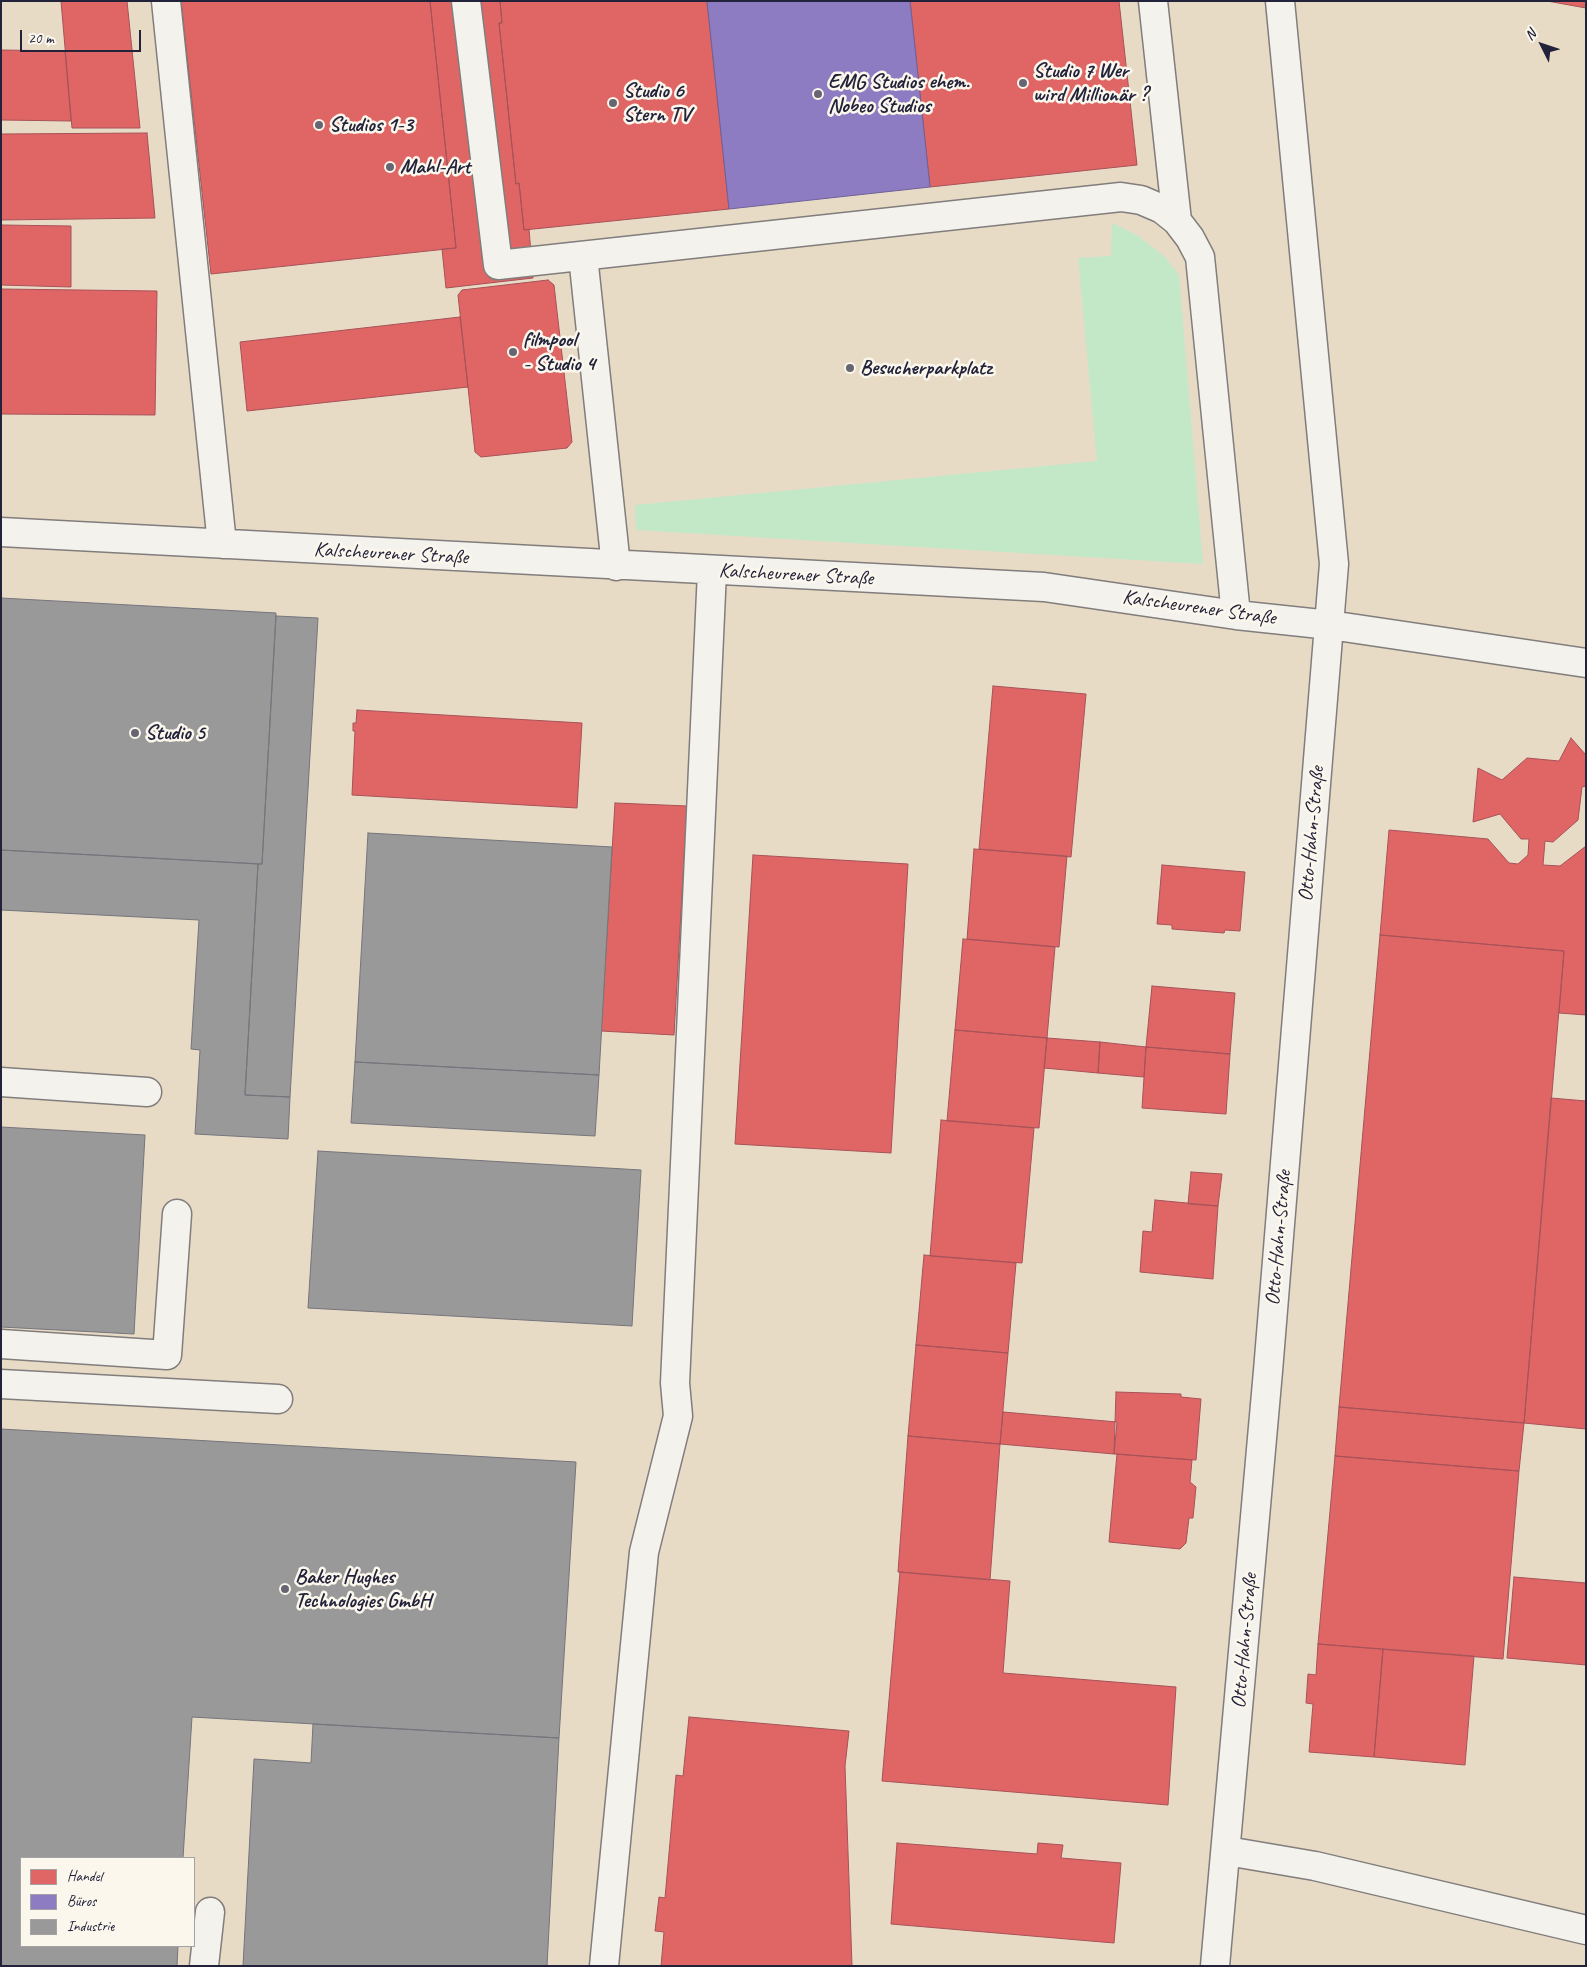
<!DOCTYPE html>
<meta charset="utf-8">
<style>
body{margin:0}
#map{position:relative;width:1587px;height:1967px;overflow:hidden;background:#e8e2d6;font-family:Caveat,sans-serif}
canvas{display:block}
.frame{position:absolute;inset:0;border:2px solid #22223b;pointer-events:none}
.legend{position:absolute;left:20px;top:1857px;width:175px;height:90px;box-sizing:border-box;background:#fbf7ec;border:1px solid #a4a2a5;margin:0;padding:6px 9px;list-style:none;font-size:15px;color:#22223b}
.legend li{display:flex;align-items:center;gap:10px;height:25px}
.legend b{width:25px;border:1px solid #a4a2a5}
.north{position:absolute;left:1517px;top:20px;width:50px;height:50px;-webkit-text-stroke:4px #fbf7ec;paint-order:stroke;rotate:311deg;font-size:14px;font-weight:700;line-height:20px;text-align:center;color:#22223b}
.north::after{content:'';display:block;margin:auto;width:18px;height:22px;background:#22223b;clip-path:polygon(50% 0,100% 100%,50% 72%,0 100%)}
.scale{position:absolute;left:20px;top:30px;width:121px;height:22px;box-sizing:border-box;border:2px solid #22223b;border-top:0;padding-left:6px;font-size:15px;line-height:18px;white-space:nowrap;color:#22223b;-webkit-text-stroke:4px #fbf7ec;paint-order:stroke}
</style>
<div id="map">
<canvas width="1587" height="1967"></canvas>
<div class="frame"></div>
<ul class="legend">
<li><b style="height:14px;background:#e06666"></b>Handel</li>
<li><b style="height:14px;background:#8e7cc3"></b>Büros</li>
<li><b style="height:14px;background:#999"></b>Industrie</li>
</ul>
<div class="north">N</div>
<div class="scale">20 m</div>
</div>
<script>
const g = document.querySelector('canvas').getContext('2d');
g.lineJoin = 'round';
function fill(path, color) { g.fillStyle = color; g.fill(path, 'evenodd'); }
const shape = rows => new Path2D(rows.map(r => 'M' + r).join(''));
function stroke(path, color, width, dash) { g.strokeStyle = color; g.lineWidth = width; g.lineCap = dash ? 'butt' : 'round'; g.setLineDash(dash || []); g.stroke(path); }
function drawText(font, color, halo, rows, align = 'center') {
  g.font = font + ' Caveat,sans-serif'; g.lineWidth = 5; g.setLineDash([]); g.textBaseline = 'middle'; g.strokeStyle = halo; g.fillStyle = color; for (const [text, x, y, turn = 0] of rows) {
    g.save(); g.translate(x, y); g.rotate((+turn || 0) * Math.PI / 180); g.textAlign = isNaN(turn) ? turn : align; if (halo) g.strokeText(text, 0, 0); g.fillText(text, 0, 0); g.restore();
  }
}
const built = shape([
 [1,1,1586,1,1586,1966,1,1966],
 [21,1858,194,1858,194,1946,21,1946]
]);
const green = shape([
 [1112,223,1137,235,1165,257,1179,275,1203,564,636,530,635,505,1097,461,1078,258,1111,256]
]);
const shops = shape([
 [61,1,127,1,140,128,72,128,61,1],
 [181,1,430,1,456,248,211,274,181,1],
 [430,1,500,1,502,23,499,23,516,184,519,183,524,230,529,229,533,278,446,288,442,249,456,248,430,1],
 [500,1,707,1,729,209,524,230,519,183,516,184,499,23,502,23,500,1],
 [910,1,1119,1,1137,165,930,187,910,1],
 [1547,1,1586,1,1586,8,1547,1],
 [1,50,65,51,71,121,1,120,1,50],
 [147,133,155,218,1,220,1,134,147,133],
 [1,225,71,226,71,287,1,285,1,225],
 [548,280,554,285,572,442,567,448,481,457,475,452,458,295,462,290,548,280],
 [1,289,157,291,155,415,1,414,1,289],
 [460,317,468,387,247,411,240,342,460,317],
 [993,686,1086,694,1071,857,979,849,993,686],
 [357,710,582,723,577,808,352,795,355,731,353,731,353,723,356,723,357,710],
 [1571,738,1586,755,1586,786,1582,787,1578,820,1553,842,1545,841,1543,865,1560,866,1586,846,1586,1015,1559,1013,1564,951,1380,935,1389,830,1488,839,1509,863,1518,864,1528,855,1529,839,1521,839,1500,814,1473,822,1478,768,1502,780,1527,758,1559,761,1571,738],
 [615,803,687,806,674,1035,601,1031,615,803],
 [974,849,1067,856,1059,947,967,939,974,849],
 [753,855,908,864,891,1153,735,1144,753,855],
 [1162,865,1245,872,1240,931,1225,930,1224,933,1172,929,1172,925,1157,924,1162,865],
 [1380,935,1564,951,1524,1423,1339,1407,1380,935],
 [963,939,1055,947,1047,1038,955,1030,963,939],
 [1152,986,1235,993,1230,1054,1146,1047,1152,986],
 [955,1030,1047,1038,1039,1128,947,1121,955,1030],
 [1047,1038,1100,1042,1098,1073,1044,1068,1047,1038],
 [1100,1042,1146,1047,1144,1077,1098,1073,1100,1042],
 [1146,1047,1230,1054,1226,1114,1142,1108,1146,1047],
 [1551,1098,1586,1101,1586,1429,1524,1423,1551,1098],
 [941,1120,1034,1128,1022,1263,930,1256,941,1120],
 [1191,1172,1222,1174,1218,1206,1188,1204,1191,1172],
 [1155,1200,1218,1206,1213,1279,1140,1272,1143,1231,1152,1232,1155,1200],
 [924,1255,1016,1263,1008,1353,916,1345,924,1255],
 [916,1345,1008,1353,1000,1444,908,1436,916,1345],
 [1116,1392,1181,1394,1181,1397,1201,1399,1196,1460,1114,1454,1116,1392],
 [1339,1407,1524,1423,1519,1471,1335,1456,1339,1407],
 [1003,1412,1117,1422,1114,1454,1000,1444,1003,1412],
 [908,1436,1000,1444,990,1580,898,1572,908,1436],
 [1117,1454,1192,1460,1190,1482,1196,1487,1193,1518,1189,1518,1186,1543,1180,1549,1109,1542,1117,1454],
 [1335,1456,1519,1471,1503,1659,1318,1644,1335,1456],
 [900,1572,1010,1581,1003,1673,1176,1687,1168,1805,882,1781,900,1572],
 [1514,1577,1586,1583,1586,1665,1507,1658,1514,1577],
 [1318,1644,1383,1649,1374,1757,1309,1752,1313,1704,1306,1703,1308,1674,1316,1675,1318,1644],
 [1383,1649,1474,1656,1465,1765,1374,1757,1383,1649],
 [689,1717,849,1731,845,1766,852,1966,661,1966,664,1932,655,1931,659,1897,665,1898,676,1775,683,1776,689,1717],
 [897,1843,1037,1854,1038,1843,1063,1845,1061,1858,1121,1863,1114,1943,891,1924,897,1843]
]);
const offices = shape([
 [707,1,910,1,930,187,729,209,707,1]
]);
const industry = shape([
 [1,598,276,613,262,864,1,850,1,598],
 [276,616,318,618,290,1097,245,1095,258,864,262,864,276,616],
 [368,833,612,847,599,1075,355,1062,368,833],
 [1,850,258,864,245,1095,290,1097,288,1139,195,1134,200,1050,191,1049,199,920,1,910,1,850],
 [355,1062,599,1075,595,1136,351,1123,355,1062],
 [1,1127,145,1135,134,1334,1,1327,1,1127],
 [318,1151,641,1170,632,1326,308,1308,318,1151],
 [1,1429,576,1462,559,1738,192,1717,183,1858,21,1858,21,1946,178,1946,177,1966,1,1966,1,1429],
 [313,1724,559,1738,547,1966,243,1966,254,1759,311,1763,313,1724]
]);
const minor = shape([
 [166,1,222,544],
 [466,1,498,265,1121,197,1141,200,1162,209,1177,221,1190,238,1200,257,1236,615],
 [1153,1,1177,221],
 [583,256,616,566],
 [1,532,1044,587,1236,615,1330,625,1586,663],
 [1,1082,147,1092],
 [1,1344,167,1355,177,1214],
 [1,1384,278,1399],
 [1227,1851,1315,1866,1586,1930],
 [204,1966,210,1912],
 [604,1966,644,1552,678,1416,675,1383,712,571],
 [1215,1966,1268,1371,1334,564,1280,1]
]);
const markers = [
 [1023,83,5,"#676571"],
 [818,94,5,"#676571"],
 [613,103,5,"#676571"],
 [319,125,5,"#676571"],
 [390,167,5,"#676571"],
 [513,352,5,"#676571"],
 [850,368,5,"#676571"],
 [135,733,5,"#676571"],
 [285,1589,5,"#676571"]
];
const poiNames = [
 ["Studio 7 Wer",1033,71],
 ["wird Millionär ?",1033,95],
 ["EMG Studios ehem.",828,82],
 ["Nobeo Studios",828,106],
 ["Studio 6",623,91],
 ["Stern TV",623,115],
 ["Studios 1-3",329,125],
 ["Mahl-Art",400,167],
 ["filmpool",523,340],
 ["- Studio 4",523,364],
 ["Besucherparkplatz",860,368],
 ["Studio 5",145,733],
 ["Baker Hughes",295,1577],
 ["Technologies GmbH",295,1601]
];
const streetNames = [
 ["Kalscheurener Straße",391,554,3],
 ["Kalscheurener Straße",796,575,3],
 ["Kalscheurener Straße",1199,608,8],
 ["Otto-Hahn-Straße",1312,834,-85],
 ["Otto-Hahn-Straße",1279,1238,-85],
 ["Otto-Hahn-Straße",1245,1641,-85]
];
fill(built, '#e8dbc6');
fill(green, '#c2e8c8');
fill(shops, '#e06666');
stroke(shops, '#a75259', 1);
fill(offices, '#8e7cc3');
stroke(offices, '#6e619a', 1);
fill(industry, '#999');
stroke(industry, '#75757d', 1);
stroke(minor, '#807d7c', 31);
stroke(minor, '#f4f2ed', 28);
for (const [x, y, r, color] of markers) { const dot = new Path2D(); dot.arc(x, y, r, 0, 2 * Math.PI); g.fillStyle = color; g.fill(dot); stroke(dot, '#fbf7ec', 2); }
drawText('bold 21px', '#22223b', '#fbf7ec', poiNames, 'left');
drawText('21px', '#22223b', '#fbf7ec', streetNames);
</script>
